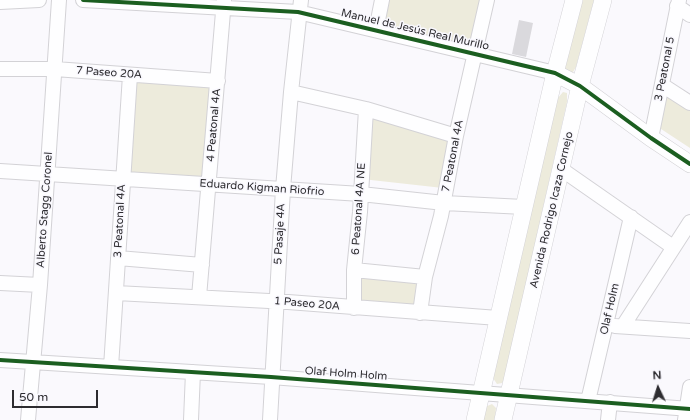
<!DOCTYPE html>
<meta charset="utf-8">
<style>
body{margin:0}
#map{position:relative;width:690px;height:420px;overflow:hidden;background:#faf9fd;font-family:"Varela Round",sans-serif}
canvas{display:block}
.north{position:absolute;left:638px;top:368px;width:40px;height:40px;-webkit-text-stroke:3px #f9f8fe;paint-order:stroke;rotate:356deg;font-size:11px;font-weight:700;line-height:16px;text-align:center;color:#2d2c30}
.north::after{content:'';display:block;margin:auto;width:14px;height:18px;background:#2d2c30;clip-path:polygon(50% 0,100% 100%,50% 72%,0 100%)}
.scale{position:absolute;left:12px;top:390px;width:86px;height:18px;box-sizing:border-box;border:2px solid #2d2c30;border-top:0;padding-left:5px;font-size:12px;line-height:14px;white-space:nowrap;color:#2d2c30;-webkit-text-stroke:3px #f9f8fe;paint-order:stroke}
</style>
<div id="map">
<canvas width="690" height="420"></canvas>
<div class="north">N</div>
<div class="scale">50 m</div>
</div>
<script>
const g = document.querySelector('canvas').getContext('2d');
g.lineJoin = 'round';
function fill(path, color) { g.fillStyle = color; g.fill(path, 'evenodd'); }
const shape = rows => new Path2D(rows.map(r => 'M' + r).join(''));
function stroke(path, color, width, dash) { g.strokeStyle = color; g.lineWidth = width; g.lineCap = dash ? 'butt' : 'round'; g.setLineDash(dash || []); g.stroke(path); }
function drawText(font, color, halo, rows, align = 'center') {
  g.font = font + ' "Varela Round",sans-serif'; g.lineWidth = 3; g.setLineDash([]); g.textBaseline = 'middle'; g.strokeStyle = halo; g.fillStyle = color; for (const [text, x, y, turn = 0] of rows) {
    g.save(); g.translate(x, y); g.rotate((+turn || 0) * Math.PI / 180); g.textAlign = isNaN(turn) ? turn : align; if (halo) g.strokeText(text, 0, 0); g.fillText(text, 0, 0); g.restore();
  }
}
const green = shape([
 [385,0,482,0,471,48,380,26],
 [580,0,594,0,576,67,573,72,568,74,563,71],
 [130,75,218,81,209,184,123,179],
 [563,92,567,93,567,102,504,380,502,383,497,384,493,378,557,99],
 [666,93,690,110,690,148,658,127],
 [367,110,454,137,443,188,362,179],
 [356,271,417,276,414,307,354,308],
 [492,404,496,408,495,420,483,420,485,407]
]);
const building = shape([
 [519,20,533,23,526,57,512,54]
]);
const minor = shape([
 [83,0,298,12,555,73],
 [0,2,39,0],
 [677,6,690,15],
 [376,30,382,0],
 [0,69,55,69,218,81],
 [662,85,690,103],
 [291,92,366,109,456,136],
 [651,138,679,0],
 [561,169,673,247],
 [0,171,361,194,444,203,524,207],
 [118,258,202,265],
 [354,270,425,277],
 [0,283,40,285],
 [116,293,288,302,498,318],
 [199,297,224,0],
 [354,308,354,270,360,212,366,109],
 [420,313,425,277,441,216,456,136,487,0],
 [615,326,690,331],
 [623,326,690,222],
 [0,360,271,377,690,409],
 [111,367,130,75],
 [588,401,631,217],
 [28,420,40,285,59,0],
 [191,420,193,372],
 [270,420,283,189,291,92,301,0],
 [608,420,610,402],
 [685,420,690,387]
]);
const tertiary = shape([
 [555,73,580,86,651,138,690,164],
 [475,420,555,73,574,0],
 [503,420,580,86,603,0]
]);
const cycleway = shape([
 [83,0,298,12,555,73,580,86,651,138,690,164],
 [0,360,271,377,690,409]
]);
const streetNames = [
 ["Manuel de Jesús Real Murillo",415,30,13],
 ["3 Peatonal 5",665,69,-79],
 ["7 Paseo 20A",109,73,4],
 ["4 Peatonal 4A",214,125,-85],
 ["7 Peatonal 4A",453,156,-79],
 ["Eduardo Kigman Riofrio",262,188,4],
 ["6 Peatonal 4A NE",359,209,-86],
 ["Alberto Stagg Coronel",45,210,-86],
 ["Avenida Rodrigo Icaza Cornejo",552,210,-77],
 ["3 Peatonal 4A",120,221,-87],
 ["5 Pasaje 4A",280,234,-87],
 ["1 Paseo 20A",307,304,5],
 ["Olaf Holm",610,309,-77],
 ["Olaf Holm Holm",346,374,4]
];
fill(green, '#edebdc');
fill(building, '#dad9dd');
stroke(minor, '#d3d2d6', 16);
stroke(tertiary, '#d3d2d6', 18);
stroke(minor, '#fefeff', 14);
stroke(tertiary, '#fefeff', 17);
stroke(cycleway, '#1b5e20', 4);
drawText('11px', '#2d2c30', '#f9f8fe', streetNames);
</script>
